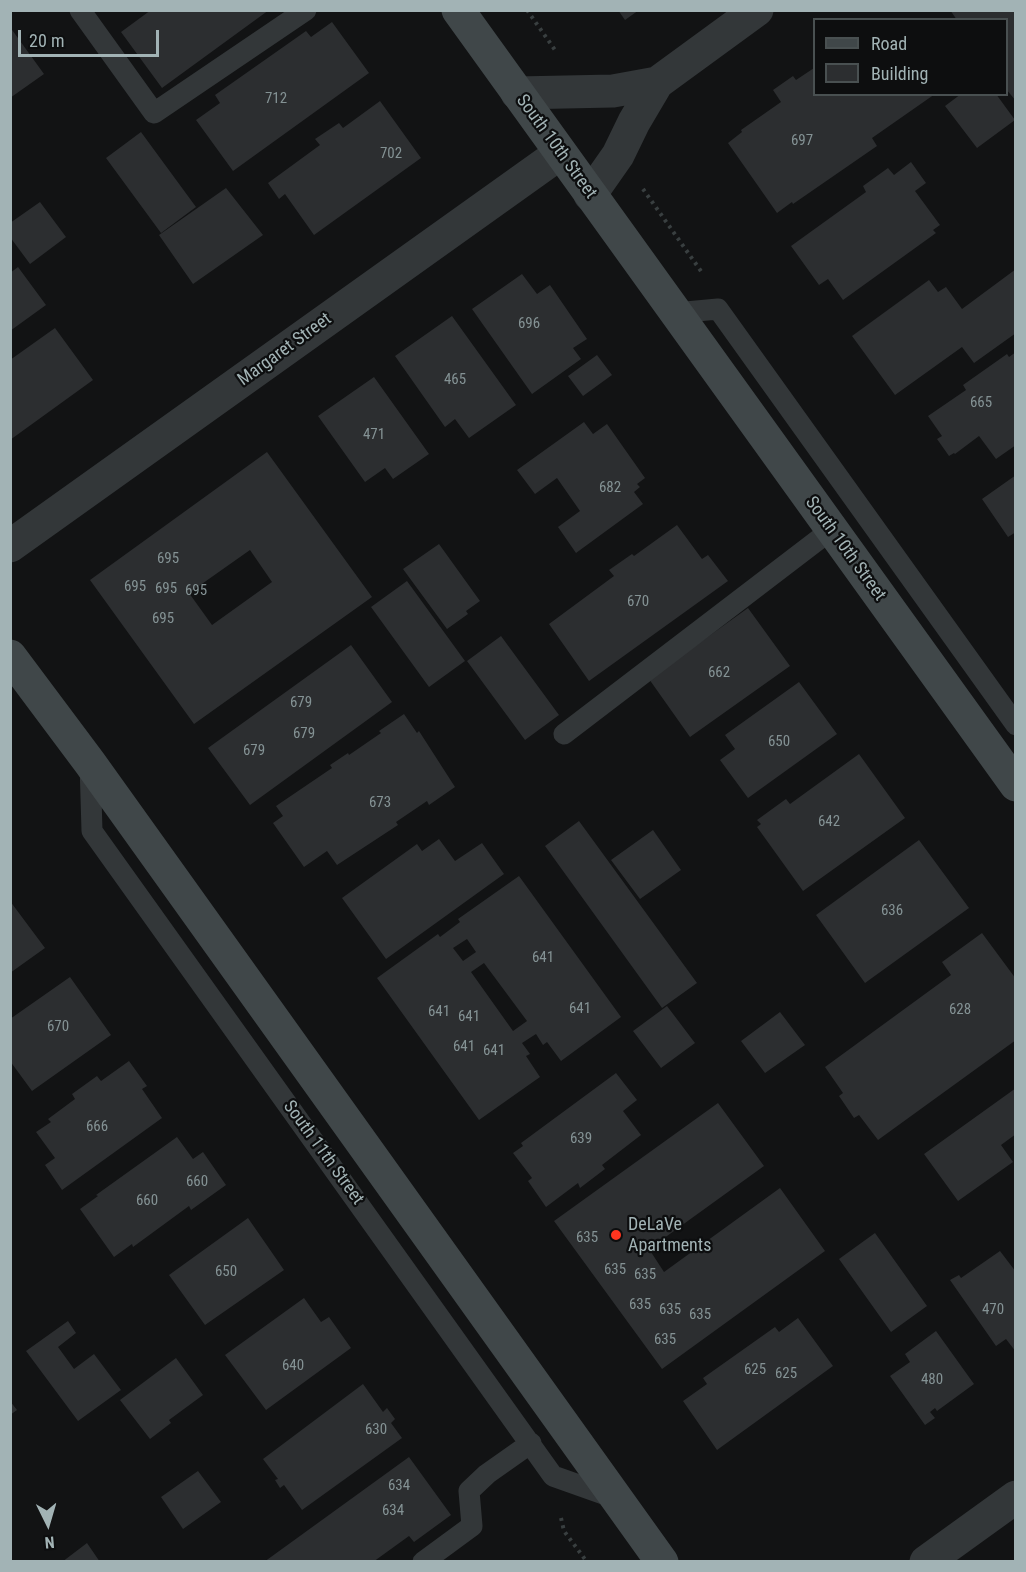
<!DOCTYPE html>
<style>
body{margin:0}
#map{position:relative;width:1026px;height:1572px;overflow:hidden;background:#121314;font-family:"Roboto Condensed",sans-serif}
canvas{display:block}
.frame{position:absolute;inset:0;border:12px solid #a2b3b5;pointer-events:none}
.legend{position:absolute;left:813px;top:18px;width:195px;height:78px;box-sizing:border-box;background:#0d0e0f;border:2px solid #495051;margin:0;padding:8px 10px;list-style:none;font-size:18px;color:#a2b3b5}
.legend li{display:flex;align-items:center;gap:12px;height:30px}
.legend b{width:30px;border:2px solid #495051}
.north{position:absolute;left:18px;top:1494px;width:60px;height:60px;-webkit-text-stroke:4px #0d0e0f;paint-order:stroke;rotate:175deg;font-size:16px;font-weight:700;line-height:24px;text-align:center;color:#a2b3b5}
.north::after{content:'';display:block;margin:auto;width:21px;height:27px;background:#a2b3b5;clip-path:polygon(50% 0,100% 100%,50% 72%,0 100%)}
.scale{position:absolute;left:18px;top:30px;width:141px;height:27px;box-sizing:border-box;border:3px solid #a2b3b5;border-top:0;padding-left:8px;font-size:18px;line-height:21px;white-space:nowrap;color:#a2b3b5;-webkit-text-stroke:4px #0d0e0f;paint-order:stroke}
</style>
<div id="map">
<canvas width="1026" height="1572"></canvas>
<div class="frame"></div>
<ul class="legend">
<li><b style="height:8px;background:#404749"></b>Road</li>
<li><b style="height:16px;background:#2c2e30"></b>Building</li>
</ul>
<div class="north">N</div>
<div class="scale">20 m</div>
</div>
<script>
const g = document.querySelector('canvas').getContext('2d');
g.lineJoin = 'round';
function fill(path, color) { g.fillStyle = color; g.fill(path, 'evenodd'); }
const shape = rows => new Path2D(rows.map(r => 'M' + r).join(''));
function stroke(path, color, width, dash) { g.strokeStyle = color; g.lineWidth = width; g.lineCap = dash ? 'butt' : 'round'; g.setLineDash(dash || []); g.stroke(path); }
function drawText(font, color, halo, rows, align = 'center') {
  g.font = font + ' "Roboto Condensed",sans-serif'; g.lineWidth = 4.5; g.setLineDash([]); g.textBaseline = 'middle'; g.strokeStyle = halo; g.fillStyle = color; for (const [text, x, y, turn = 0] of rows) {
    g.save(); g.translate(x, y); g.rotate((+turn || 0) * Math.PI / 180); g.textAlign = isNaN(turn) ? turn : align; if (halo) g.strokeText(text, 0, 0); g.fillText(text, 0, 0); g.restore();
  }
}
const building = shape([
 [151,10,269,10,162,88,121,32],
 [618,10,639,10,625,20],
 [950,10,1016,10,1016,101,1006,89,1006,20,957,20],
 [332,22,369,73,233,171,196,120,220,103,215,95,306,31,311,37],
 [10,27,44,74,10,98],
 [814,68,814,94,935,94,872,138,877,146,793,204,792,202,777,213,728,143,742,132,741,130,781,102,773,90,793,76,796,80],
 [961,94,996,94,1015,120,977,148,945,106],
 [380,101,421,158,314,235,285,194,279,199,268,183,320,145,315,139,339,123,343,128],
 [141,132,196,207,161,233,106,158],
 [911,162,926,183,915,191,940,225,933,230,936,233,843,300,828,279,819,285,791,246,866,192,863,186,888,168,894,175],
 [226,188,263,235,193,284,159,235],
 [40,202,66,237,30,264,10,237,10,223],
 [18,267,46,305,10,331,10,273],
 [1016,269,1016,333,974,363,962,347,895,395,852,336,929,280,938,292,946,287,962,309],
 [522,274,537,294,550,285,587,339,573,348,581,359,532,394,472,309],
 [452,316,516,405,469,438,455,419,445,427,395,356],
 [55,328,93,380,10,440,10,360],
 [1016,352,1016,445,996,459,979,436,955,454,954,453,949,456,937,439,942,436,928,416,966,390,963,385,1007,354,1009,357],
 [597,355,612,375,583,396,568,376],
 [374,377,429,454,393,479,385,468,365,482,318,416],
 [584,422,593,434,607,424,645,478,637,484,640,487,634,492,643,504,576,553,558,527,580,511,557,478,535,494,517,470],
 [267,452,372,597,194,724,90,580],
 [250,550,272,582,212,625,189,593],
 [1016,475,1016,532,1008,537,982,499],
 [677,525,702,559,708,555,728,581,589,681,549,624,614,576,609,570,632,554,634,556],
 [439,544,480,601,466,611,468,614,447,629,403,569],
 [407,581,465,661,429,687,371,607],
 [748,608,790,666,690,737,649,679],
 [501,636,559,715,525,740,467,661],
 [351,645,392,702,250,805,208,748],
 [799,682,837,734,748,798,720,760,735,749,725,735],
 [404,714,417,733,419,731,455,787,429,805,427,801,396,822,398,825,337,865,327,851,304,867,273,823,283,816,276,806,332,768,330,765,348,753,349,755,381,733,379,731],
 [859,754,905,818,803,891,757,827,761,824,757,820,786,799,790,804],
 [579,821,697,983,662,1008,545,846],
 [653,830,681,870,640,899,611,860],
 [439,839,455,861,482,843,504,874,386,959,342,898,417,844,422,851],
 [919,840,969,908,865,983,816,915],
 [519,876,621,1017,561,1061,547,1042,543,1045,536,1034,522,1043,530,1054,526,1056,540,1077,479,1120,377,978,438,934,440,937,460,922,458,919],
 [467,939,476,952,463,961,453,948],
 [484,963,527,1021,513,1031,471,972],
 [10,901,45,948,10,973],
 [982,933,1016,979,1016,1040,878,1140,859,1115,854,1118,839,1096,843,1093,825,1067,951,975,942,962],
 [70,977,111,1035,32,1091,10,1061,10,1019],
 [667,1006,695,1043,661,1068,633,1031],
 [780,1012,805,1045,765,1073,741,1041],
 [129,1061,147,1086,142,1089,162,1118,62,1190,45,1165,55,1158,36,1132,51,1122,48,1119,75,1099,72,1094,97,1076,101,1081],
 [616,1073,637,1100,623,1111,641,1135,602,1165,605,1169,580,1188,578,1183,546,1207,528,1181,532,1178,513,1153,523,1146,521,1143],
 [1016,1088,1016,1134,1001,1145,1013,1162,958,1201,924,1154],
 [718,1103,764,1166,649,1249,664,1272,780,1188,825,1251,662,1369,554,1221],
 [177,1137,193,1159,203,1152,226,1185,191,1210,189,1206,133,1247,132,1244,114,1257,80,1209,98,1196,96,1195],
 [248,1218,284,1270,205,1325,169,1275],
 [875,1233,927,1306,891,1332,839,1259],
 [1000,1251,1016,1272,1016,1352,1006,1339,996,1346,950,1280,959,1275,961,1278],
 [304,1298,321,1322,329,1317,351,1348,266,1410,225,1355],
 [798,1318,833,1366,717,1450,683,1401,707,1384,703,1378,775,1327,779,1332],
 [68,1321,76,1333,58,1347,74,1369,94,1354,121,1390,78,1421,26,1351],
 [936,1331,974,1384,937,1411,935,1408,930,1412,935,1418,925,1425,890,1376,910,1362,905,1354],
 [176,1358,203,1395,169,1420,171,1423,150,1439,120,1400],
 [363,1384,383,1412,387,1408,395,1419,391,1423,402,1438,302,1510,284,1485,280,1488,275,1480,278,1479,263,1459],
 [10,1401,17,1410,10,1415],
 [409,1457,451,1515,414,1542,409,1536,373,1562,264,1562],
 [198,1471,221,1502,183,1529,161,1497],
 [87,1543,100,1562,62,1562]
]);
const path = shape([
 [527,10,555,50],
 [643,189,703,274],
 [561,1518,564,1531,587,1562]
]);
const service = shape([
 [80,10,154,113,306,10],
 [675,313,718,309,1016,725],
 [564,734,831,530],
 [90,763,92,831,553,1476,615,1498],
 [423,1562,472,1526,469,1491,487,1474,531,1443]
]);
const minor = shape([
 [517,93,613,91,657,83],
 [590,195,618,155,634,122,657,83,757,10],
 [10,546,559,154]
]);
const tertiary = shape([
 [926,1562,1016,1497]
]);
const secondary = shape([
 [458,10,1016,785],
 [10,656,90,763,662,1562]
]);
const markers = [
 [616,1235,6,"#ff351f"]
];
const numberNames = [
 ["712",276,99],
 ["697",802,141],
 ["702",391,154],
 ["696",529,324],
 ["465",455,380],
 ["665",981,403],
 ["471",374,435],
 ["682",610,488],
 ["695",168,559],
 ["695",135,587],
 ["695",166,589],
 ["695",196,591],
 ["670",638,602],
 ["695",163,619],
 ["662",719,673],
 ["679",301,703],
 ["679",304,734],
 ["650",779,742],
 ["679",254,751],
 ["673",380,803],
 ["642",829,822],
 ["636",892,911],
 ["641",543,958],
 ["641",580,1009],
 ["628",960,1010],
 ["641",439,1012],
 ["641",469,1017],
 ["670",58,1027],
 ["641",464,1047],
 ["641",494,1051],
 ["666",97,1127],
 ["639",581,1139],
 ["660",197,1182],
 ["660",147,1201],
 ["635",587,1238],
 ["635",615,1270],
 ["650",226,1272],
 ["635",645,1275],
 ["635",640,1305],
 ["635",670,1310],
 ["470",993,1310],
 ["635",700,1315],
 ["635",665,1340],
 ["640",293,1366],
 ["625",755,1370],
 ["625",786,1374],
 ["480",932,1380],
 ["630",376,1430],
 ["634",399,1486],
 ["634",393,1511]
];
const streetNames = [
 ["South 10th Street",556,147,54],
 ["Margaret Street",285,350,-36],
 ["South 10th Street",845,549,54],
 ["South 11th Street",323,1153,54]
];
const poiNames = [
 ["DeLaVe",628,1225],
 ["Apartments",628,1246]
];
fill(building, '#2c2e30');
stroke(path, '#393f40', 4, [3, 4.5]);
stroke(service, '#333739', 21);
stroke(minor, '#333739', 33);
stroke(tertiary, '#333739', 33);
stroke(secondary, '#404749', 33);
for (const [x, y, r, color] of markers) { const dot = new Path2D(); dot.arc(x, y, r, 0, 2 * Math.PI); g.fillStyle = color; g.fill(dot); stroke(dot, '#0d0e0f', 2); }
drawText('15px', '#849294', null, numberNames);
drawText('18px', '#a2b3b5', '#0d0e0f', streetNames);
drawText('18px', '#a2b3b5', '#0d0e0f', poiNames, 'left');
</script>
